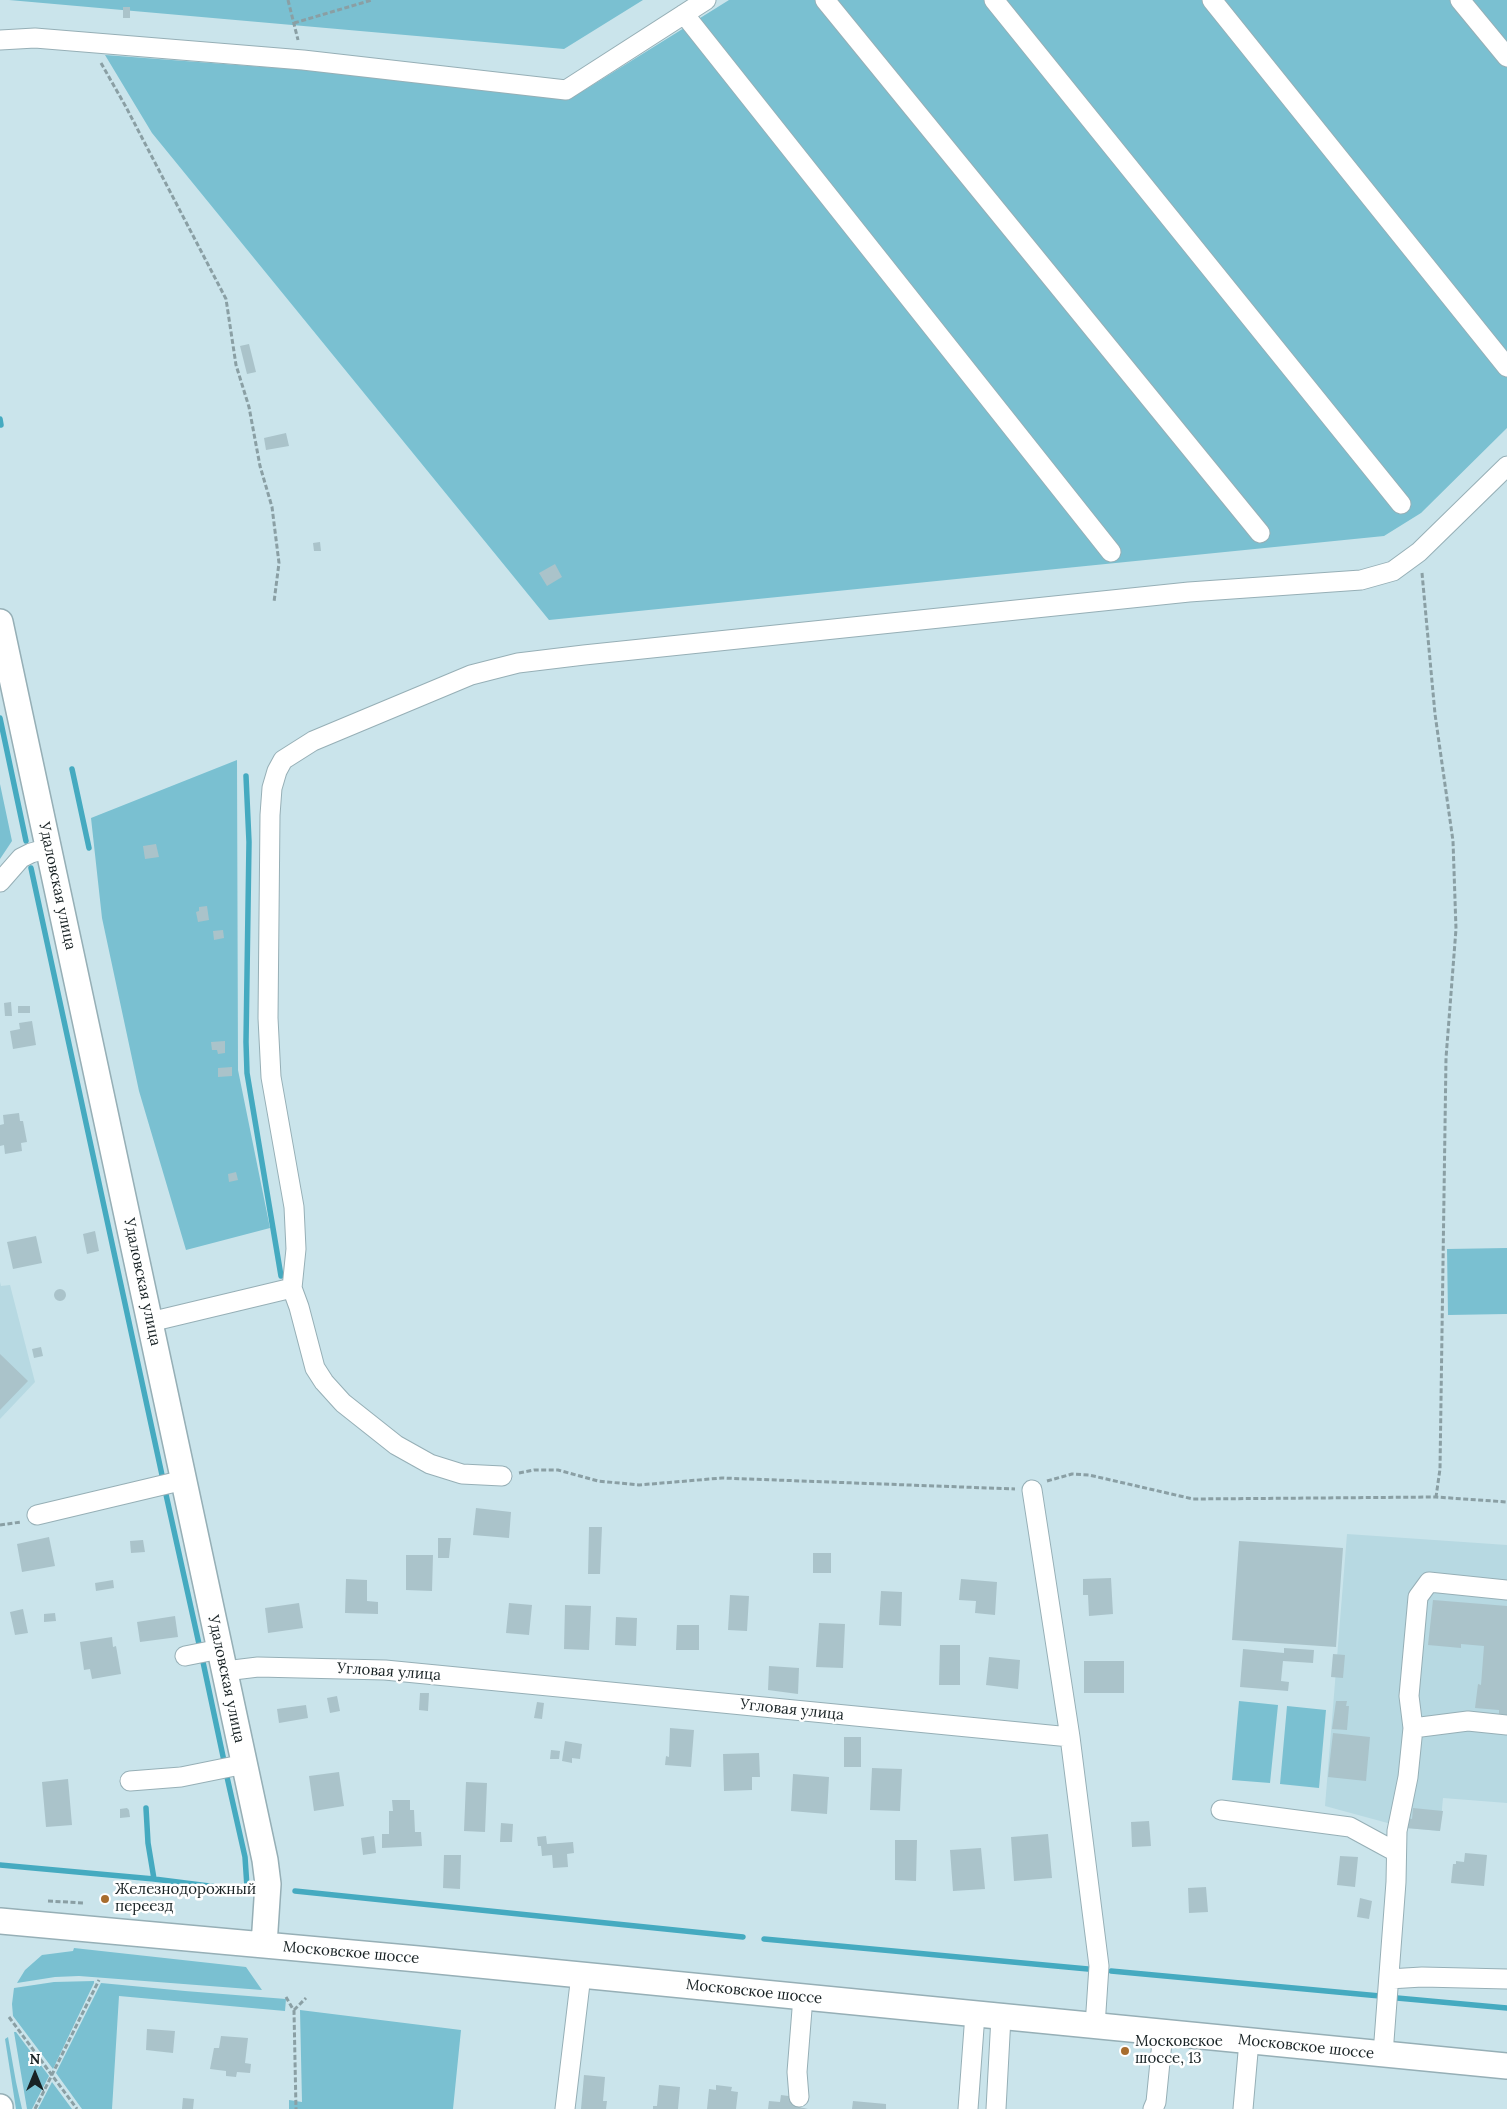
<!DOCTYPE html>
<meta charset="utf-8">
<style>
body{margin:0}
#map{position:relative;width:1507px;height:2109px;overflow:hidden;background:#cae4eb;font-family:Lora,serif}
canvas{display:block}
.north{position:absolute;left:10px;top:2049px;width:50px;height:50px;-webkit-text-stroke:4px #fff;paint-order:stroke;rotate:0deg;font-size:14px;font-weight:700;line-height:20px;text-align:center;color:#182224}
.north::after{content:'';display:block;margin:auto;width:18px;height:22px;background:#182224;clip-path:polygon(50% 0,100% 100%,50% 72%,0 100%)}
</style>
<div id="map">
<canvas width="1507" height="2109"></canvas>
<div class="north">N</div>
</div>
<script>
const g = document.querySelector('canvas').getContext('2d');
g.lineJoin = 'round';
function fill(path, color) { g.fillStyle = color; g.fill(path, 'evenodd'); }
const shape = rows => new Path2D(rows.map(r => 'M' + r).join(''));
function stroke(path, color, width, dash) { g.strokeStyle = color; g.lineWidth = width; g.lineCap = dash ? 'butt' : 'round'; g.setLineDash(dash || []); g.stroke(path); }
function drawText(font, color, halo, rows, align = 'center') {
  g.font = font + ' Lora,serif'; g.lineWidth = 5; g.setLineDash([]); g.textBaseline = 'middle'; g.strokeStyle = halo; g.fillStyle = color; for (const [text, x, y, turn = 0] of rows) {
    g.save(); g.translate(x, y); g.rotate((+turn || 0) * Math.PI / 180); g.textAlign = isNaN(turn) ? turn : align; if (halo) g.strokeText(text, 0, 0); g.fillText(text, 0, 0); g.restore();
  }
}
const built = shape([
 [0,1282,1,1286,10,1285,35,1382,0,1419],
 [1347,1534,1507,1545,1507,1803,1443,1798,1440,1831,1406,1828,1325,1806]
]);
const green = shape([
 [9,0,643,0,564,49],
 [729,0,1507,0,1507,428,1421,513,1384,536,549,620,152,133,105,55,583,91],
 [237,760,238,1070,270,1228,186,1250,139,1091,102,918,91,818],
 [0,784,12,841,0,859],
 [1507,1248,1507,1314,1448,1315,1447,1249],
 [1239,1701,1278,1705,1270,1783,1232,1780],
 [1287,1706,1326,1710,1319,1788,1280,1784],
 [74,1948,246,1967,262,1990,79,1976,55,1977,17,1983,25,1970,42,1955,73,1951],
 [94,1981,94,1983,53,2069,13,2016,12,2004,14,1988,54,1982],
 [101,1983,185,1991,286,1999,285,2011,119,1996,112,2109,82,2109,56,2073],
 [300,2010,461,2030,453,2109,289,2109,289,2100,302,2102],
 [14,2032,16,2032,49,2076,32,2109,27,2109],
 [8,2037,16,2082,22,2109,16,2109,5,2039],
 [52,2082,72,2109,38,2109]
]);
const stream = shape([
 [0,419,1,425],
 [0,718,26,841],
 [72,769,89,848],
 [246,776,249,842,246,1042,247,1073,281,1276],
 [31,868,162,1475],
 [165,1490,199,1644],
 [203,1662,224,1761],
 [227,1777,245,1857,247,1887],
 [146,1808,148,1843,154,1879],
 [0,1865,154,1879,217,1887,236,1887],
 [295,1891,743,1937],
 [764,1939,1088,1969],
 [1111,1971,1380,1996],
 [1397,1998,1507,2008]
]);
const building = shape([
 [123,7,130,7,130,18,123,18],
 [249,344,256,372,247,374,240,346],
 [286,433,289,446,266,450,264,438],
 [320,542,321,551,314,551,313,543],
 [555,564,562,577,547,586,539,573],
 [156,844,159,857,145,859,143,846],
 [207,906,209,920,198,922,196,912,199,911,199,907],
 [223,930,224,938,214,940,213,931],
 [11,1002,12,1016,5,1016,4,1003],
 [18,1006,30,1006,30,1013,18,1013],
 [32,1021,36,1045,13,1049,10,1031,20,1029,19,1023],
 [225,1041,225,1053,218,1054,217,1050,212,1050,211,1042],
 [232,1067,232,1076,218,1077,218,1068],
 [19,1113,20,1121,23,1121,27,1142,21,1143,22,1151,5,1154,4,1145,0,1146,0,1125,4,1124,3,1115],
 [236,1172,238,1180,229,1182,228,1174],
 [95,1231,99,1251,87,1254,83,1234],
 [36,1236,42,1263,13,1269,7,1242],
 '54 1295a6 6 0 1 1 12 0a6 6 0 1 1-12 0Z',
 [41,1347,43,1356,34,1358,32,1349],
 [0,1354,28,1381,0,1410],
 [476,1508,511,1512,509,1538,473,1535],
 [589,1527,602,1527,600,1574,588,1574],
 [49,1537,55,1566,22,1572,17,1544],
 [438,1538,451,1538,449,1558,438,1558],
 [143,1540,145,1552,131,1553,130,1541],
 [1239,1541,1343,1548,1336,1647,1232,1640],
 [813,1553,831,1553,831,1573,813,1573],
 [406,1555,433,1555,432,1591,406,1590],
 [1111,1578,1113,1614,1089,1616,1088,1595,1083,1595,1083,1579],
 [346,1579,367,1580,367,1601,378,1602,378,1614,345,1613],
 [961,1579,997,1582,995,1615,975,1613,976,1601,959,1600],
 [113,1580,114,1588,96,1591,95,1583],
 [881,1591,902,1592,901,1626,879,1625],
 [730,1595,749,1596,747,1631,728,1630],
 [1433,1600,1507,1606,1507,1715,1499,1714,1499,1710,1475,1708,1478,1684,1481,1685,1484,1646,1461,1644,1461,1648,1428,1645],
 [299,1603,303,1628,268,1633,265,1608],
 [509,1603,532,1605,529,1635,506,1633],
 [565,1605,591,1606,589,1650,564,1649],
 [23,1609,28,1633,15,1635,10,1612],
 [55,1613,56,1621,44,1622,44,1614],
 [175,1616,178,1637,140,1642,137,1622],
 [616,1617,637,1618,636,1646,615,1645],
 [819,1623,845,1624,843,1668,816,1667],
 [677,1625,699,1625,699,1650,676,1650],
 [112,1637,113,1647,116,1646,121,1674,92,1679,90,1669,84,1670,80,1642],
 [940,1645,960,1645,960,1685,939,1685],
 [1284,1648,1314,1650,1313,1663,1283,1661,1281,1681,1289,1682,1288,1691,1240,1687,1243,1649,1284,1653],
 [1333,1654,1345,1655,1343,1678,1331,1677],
 [989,1657,1020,1660,1018,1689,986,1685],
 [1084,1661,1124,1661,1124,1693,1084,1693],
 [769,1666,799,1668,798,1694,768,1690],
 [420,1693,429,1693,428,1711,419,1710],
 [337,1696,340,1711,330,1713,327,1698],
 [1336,1701,1347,1701,1346,1706,1349,1706,1347,1730,1332,1729],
 [537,1702,544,1703,542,1719,534,1718],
 [306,1705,308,1718,279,1723,277,1709],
 [670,1728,694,1730,691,1767,665,1765,666,1756,669,1757],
 [1333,1733,1370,1737,1366,1781,1328,1777],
 [844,1737,861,1737,861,1767,844,1767],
 [565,1741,582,1744,580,1759,572,1758,572,1763,562,1761],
 [551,1750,560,1751,559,1759,550,1759],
 [759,1753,760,1777,752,1777,752,1790,724,1791,723,1754],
 [872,1768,902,1769,900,1811,870,1810],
 [339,1772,344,1806,314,1811,309,1776],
 [793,1774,829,1777,827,1814,791,1811],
 [68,1779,72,1825,46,1827,42,1782],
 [466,1782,487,1783,485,1832,464,1831],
 [392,1800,410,1800,410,1810,414,1810,415,1832,421,1832,422,1846,382,1848,382,1834,389,1834,389,1811,393,1811],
 [127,1808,129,1810,130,1817,120,1818,120,1809],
 [1413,1808,1443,1811,1440,1831,1406,1828,1407,1818,1412,1819],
 [1149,1821,1151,1846,1132,1847,1131,1822],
 [501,1823,513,1824,512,1842,500,1842],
 [1048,1834,1052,1878,1014,1881,1011,1837],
 [374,1836,376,1853,363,1855,361,1838],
 [546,1836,547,1844,573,1842,574,1853,567,1854,568,1867,553,1868,552,1855,542,1856,541,1846,538,1846,537,1837],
 [895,1840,917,1840,916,1881,895,1880],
 [981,1848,985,1889,953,1891,950,1850],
 [1465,1853,1487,1855,1484,1886,1451,1883,1453,1864,1456,1864,1456,1861,1464,1862],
 [444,1855,461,1855,460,1889,443,1888],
 [1340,1856,1358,1857,1355,1887,1337,1885],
 [1206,1887,1208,1912,1189,1913,1188,1888],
 [1360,1898,1372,1901,1369,1919,1357,1917],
 [147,2029,175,2031,173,2053,146,2050],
 [221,2036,248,2038,245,2063,251,2064,250,2073,237,2072,236,2077,226,2076,226,2071,210,2069,214,2048,219,2048],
 [584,2075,605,2077,603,2101,607,2101,606,2109,581,2109],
 [659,2085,680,2087,678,2109,653,2109,653,2106,657,2106],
 [716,2085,732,2087,731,2091,738,2092,736,2109,707,2109,709,2089,716,2090],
 [781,2095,796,2097,795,2106,808,2109,768,2109,769,2101,780,2102],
 [183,2098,194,2099,193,2109,182,2109],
 [853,2101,886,2104,886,2109,852,2109]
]);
const path = shape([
 [288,0,298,40],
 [294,23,372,0],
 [101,63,126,107,226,299,236,365,249,407,260,466,272,507,279,563,274,602],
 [1422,573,1435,714,1453,841,1456,929,1446,1058,1440,1469,1436,1497],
 [519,1473,534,1470,558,1470,598,1481,639,1485,722,1478,1015,1489],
 [1047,1481,1072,1474,1089,1475,1193,1499,1436,1497,1507,1502],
 [0,1525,21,1522],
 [48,1901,84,1903],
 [286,1997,294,2011,296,2109],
 [294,2010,306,1998],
 [9,2017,77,2109],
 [35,2109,99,1980]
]);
const minor = shape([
 [825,0,1260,533],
 [994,0,1401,504],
 [1212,0,1507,367],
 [1460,0,1507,57],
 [684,14,1111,552],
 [0,40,35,38,303,60,566,90,706,0],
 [0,882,21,858,31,853,49,848],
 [150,1322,292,1288],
 [502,1476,462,1474,430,1464,396,1445,343,1403,324,1382,315,1368,299,1307,292,1288,296,1249,294,1207,271,1077,268,1018,270,815,272,788,277,771,283,760,313,741,471,675,518,663,584,655,1189,592,1361,580,1393,571,1419,552,1507,466],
 [1032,1490,1070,1737],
 [37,1515,184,1480],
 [185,1656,220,1649],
 [225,1671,258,1667,385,1670,1070,1737,1099,1966,1095,2026],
 [1413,1728,1468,1721,1507,1725],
 [130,1781,181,1777,245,1764],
 [1221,1810,1350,1827,1396,1852],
 [1389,1979,1422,1977,1507,1979],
 [1383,2054,1396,1882,1397,1831,1408,1777,1413,1728,1409,1696,1418,1597,1429,1582,1507,1590],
 [799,2097,797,2072,803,1997],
 [565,2109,581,1975],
 [968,2109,975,2014],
 [996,2109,1001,2017],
 [1153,2109,1156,2102,1163,2032],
 [1243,2109,1249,2041]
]);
const major = shape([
 [0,622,265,1860,268,1884,264,1945],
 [0,1921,418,1959,1507,2066],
 [0,2107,0,2109]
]);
const markers = [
 [105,1899,5,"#a86d2e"],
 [1125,2051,5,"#a86d2e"]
];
const streetNames = [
 ["Удаловская улица",57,886,78],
 ["Удаловская улица",142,1282,78],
 ["Угловая улица",389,1672,4],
 ["Удаловская улица",226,1679,78],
 ["Угловая улица",792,1710,6],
 ["Московское шоссе",351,1953,5],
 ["Московское шоссе",754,1992,6],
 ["Московское шоссе",1306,2047,6]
];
const poiNames = [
 ["Железнодорожный",115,1890],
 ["переезд",115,1907],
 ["Московское",1135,2042],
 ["шоссе, 13",1135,2059]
];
fill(built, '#b7d9e2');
fill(green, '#7ac0d1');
stroke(stream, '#45aac0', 5.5);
fill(building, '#aac3ca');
stroke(minor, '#96afb6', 21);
stroke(major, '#96afb6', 28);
stroke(path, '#8a9fa4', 3, [5, 2.5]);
stroke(minor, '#fff', 19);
stroke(major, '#fff', 25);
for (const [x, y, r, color] of markers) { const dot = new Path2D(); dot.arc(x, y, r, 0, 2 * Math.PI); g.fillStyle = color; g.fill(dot); stroke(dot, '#fff', 2); }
drawText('15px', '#182224', '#fff', streetNames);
drawText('15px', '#182224', '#fff', poiNames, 'left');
</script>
